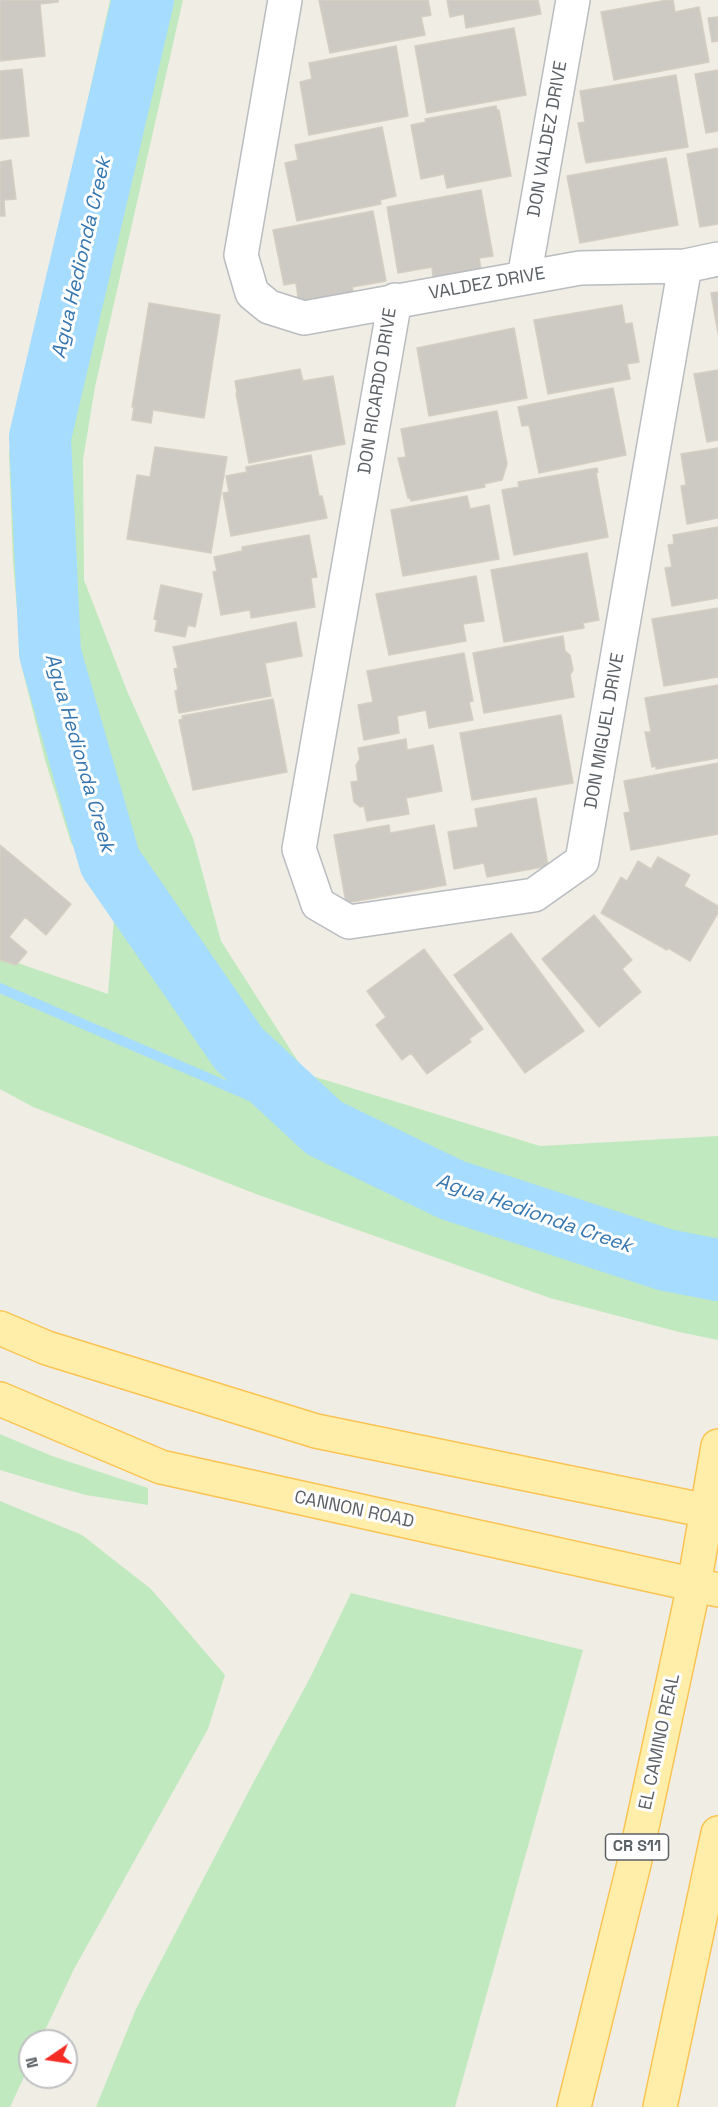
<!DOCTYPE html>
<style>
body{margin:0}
#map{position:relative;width:718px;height:2107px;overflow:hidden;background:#f0ede4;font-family:"Space Grotesk",sans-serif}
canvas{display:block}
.north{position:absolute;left:18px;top:2029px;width:60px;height:60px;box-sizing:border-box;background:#fff;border:2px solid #bec0c2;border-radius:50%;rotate:257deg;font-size:16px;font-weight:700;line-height:24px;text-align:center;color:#5c6166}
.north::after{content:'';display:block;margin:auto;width:21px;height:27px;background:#f52b24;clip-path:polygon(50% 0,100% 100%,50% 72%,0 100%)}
</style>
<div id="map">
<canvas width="718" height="2107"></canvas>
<div class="north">N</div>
</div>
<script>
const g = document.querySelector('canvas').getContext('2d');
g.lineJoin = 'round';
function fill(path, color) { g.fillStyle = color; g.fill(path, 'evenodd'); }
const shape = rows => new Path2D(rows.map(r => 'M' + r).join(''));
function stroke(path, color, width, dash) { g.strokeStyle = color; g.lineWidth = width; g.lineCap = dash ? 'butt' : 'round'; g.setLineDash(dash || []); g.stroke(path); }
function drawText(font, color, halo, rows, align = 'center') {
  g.font = font + ' "Space Grotesk",sans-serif'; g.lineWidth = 6; g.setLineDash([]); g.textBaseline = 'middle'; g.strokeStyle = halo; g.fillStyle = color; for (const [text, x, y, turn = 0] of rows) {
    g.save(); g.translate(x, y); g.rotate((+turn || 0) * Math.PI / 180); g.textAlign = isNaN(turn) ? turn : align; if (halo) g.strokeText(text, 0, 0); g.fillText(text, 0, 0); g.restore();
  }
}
const green = shape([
 [110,0,183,0,95,387,83,460,84,580,127,691,193,838,221,941,306,1074,540,1146,718,1136,718,1340,679,1332,550,1298,256,1194,33,1107,0,1089,0,957,108,994,115,905,71,843,45,760,22,668,13,562,9,453],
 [0,1434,52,1456,148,1488,148,1505,86,1495,46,1484,0,1470],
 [0,1501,82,1535,151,1589,225,1675,208,1729,74,1969,40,2041,30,2041,30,2064,10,2107,0,2107],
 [351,1593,583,1650,455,2107,96,2107,136,2009,253,1783,310,1678]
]);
const stream = shape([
 [0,988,324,1128]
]);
const river = shape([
 [143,0,40,437,50,653,110,862,239,1049,324,1128,452,1190,666,1260,718,1270]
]);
const building = shape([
 [0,0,58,0,58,2,40,4,45,56,0,61,0,0],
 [319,0,428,0,431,15,421,17,425,35,330,53,319,0],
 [447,0,538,0,541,14,466,28,464,14,450,17,447,0],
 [667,0,673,0,675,12,699,7,709,62,614,80,601,12,667,0],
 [718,17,718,41,712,42,708,18,718,17],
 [514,28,526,95,427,113,415,46,514,28],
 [396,46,408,116,309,135,300,82,312,79,309,63,396,46],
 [22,69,29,136,0,139,0,71,22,69],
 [718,70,718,131,706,133,695,74,718,70],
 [676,75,688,147,586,163,578,123,585,122,580,91,676,75],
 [496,106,497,110,499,110,511,176,447,188,444,174,421,179,411,125,426,122,425,119,496,106],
 [382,127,396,196,380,200,381,204,297,221,285,163,298,160,295,145,382,127],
 [718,148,718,224,700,227,687,154,718,148],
 [666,158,678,225,580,243,567,176,666,158],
 [11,160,16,199,4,200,5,216,0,216,0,162,11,160],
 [481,190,493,256,479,258,481,269,433,277,432,267,398,273,387,207,481,190],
 [373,211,386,281,352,287,354,294,299,304,296,283,284,285,273,230,373,211],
 [718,292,718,333,711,293,718,292],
 [149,303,220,315,204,418,153,410,151,423,132,420,134,407,132,407,149,303],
 [622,305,625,324,632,323,639,362,627,364,630,379,548,394,534,320,622,305],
 [514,328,527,398,429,416,417,348,514,328],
 [300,369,303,381,333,376,345,444,249,463,236,393,237,393,235,381,300,369],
 [718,370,718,440,707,442,694,374,718,370],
 [613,388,626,455,539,473,529,425,522,426,518,407,613,388],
 [497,411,507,464,502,480,484,484,485,487,411,501,410,498,408,498,398,458,406,457,401,429,497,411],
 [155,447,227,457,211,553,127,539,137,475,150,477,155,447],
 [718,448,718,518,687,524,681,486,686,485,681,454,718,448],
 [311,455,319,496,322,496,327,518,231,536,223,493,229,492,226,476,247,472,246,467,311,455],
 [597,468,598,472,596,473,608,537,514,555,502,490,519,487,518,482,597,468],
 [467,496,470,509,489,505,499,559,403,576,391,510,467,496],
 [718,527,718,598,672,606,665,568,672,567,668,545,674,544,673,535,718,527],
 [309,535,317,577,311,578,315,607,251,618,250,610,221,615,213,572,217,571,214,557,242,551,242,547,309,535],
 [587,553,599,620,583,623,584,628,504,642,491,570,587,553],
 [476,576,484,621,463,624,466,641,389,655,376,594,476,576],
 [161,585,202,594,195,627,188,625,185,637,155,631,157,620,154,619,161,585],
 [718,608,718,677,664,686,652,619,718,608],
 [296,622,302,656,265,663,271,696,179,713,175,691,178,690,174,669,178,668,173,647,296,622],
 [563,636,565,651,570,655,573,670,570,675,574,697,484,713,473,653,563,636],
 [464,653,473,701,469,702,473,720,429,728,426,710,397,716,399,733,364,740,358,705,373,702,367,671,464,653],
 [718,685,718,758,656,769,656,766,652,767,645,732,651,732,645,698,718,685],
 [273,699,287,772,193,790,179,720,183,719,182,716,273,699],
 [561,715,573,783,472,800,460,733,561,715],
 [406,739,407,750,433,745,442,791,406,798,409,814,367,821,364,806,360,807,354,802,351,782,358,781,356,765,360,759,358,748,406,739],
 [718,763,718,834,631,850,624,813,630,812,624,781,718,763],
 [536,798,548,866,487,877,484,863,454,869,448,832,478,827,475,809,536,798],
 [389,825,390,833,434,825,446,885,346,903,334,835,389,825],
 [0,845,71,904,46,935,25,917,9,937,27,952,16,965,0,960,0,845],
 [658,857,690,875,684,886,718,906,718,913,690,961,668,948,667,950,601,913,621,877,627,881,638,861,651,869,658,857],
 [594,915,632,960,622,969,641,992,599,1027,542,959,594,915],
 [511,933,584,1031,525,1073,454,975,511,933],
 [424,949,483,1029,469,1039,471,1042,427,1074,411,1053,402,1060,376,1025,386,1017,367,991,424,949]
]);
const minor = shape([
 [285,0,241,255,252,293,269,307,304,318,580,268,685,266,718,259],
 [524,278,573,0],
 [395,300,299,849,318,904,349,922,534,895,582,861,685,266]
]);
const major = shape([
 [0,1328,47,1348,316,1431,718,1513],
 [0,1399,161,1467,718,1590],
 [574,2107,634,1864,694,1585,718,1446],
 [660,2107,718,1833]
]);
const shields = [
 [637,1847,63]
];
const shieldNames = [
 ["CR S11",637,1847]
];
const streetNames = [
 ["DON VALDEZ DRIVE",548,139,-80],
 ["VALDEZ DRIVE",487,284,-10],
 ["DON RICARDO DRIVE",378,391,-81],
 ["DON MIGUEL DRIVE",605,731,-80],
 ["CANNON ROAD",354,1510,12],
 ["EL CAMINO REAL",660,1742,-78]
];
const waterNames = [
 ["Agua Hedionda Creek",82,258,-77],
 ["Agua Hedionda Creek",79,753,74],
 ["Agua Hedionda Creek",534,1214,19]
];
fill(green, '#c1e9bf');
stroke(stream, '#a5dcff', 10);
stroke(river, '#a5dcff', 62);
fill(building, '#cdc9c3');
stroke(building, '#d5cec2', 1.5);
stroke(minor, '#b9bcc1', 36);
stroke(major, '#fbc452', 36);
stroke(minor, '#fff', 33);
stroke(major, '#ffedaa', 33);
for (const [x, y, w] of shields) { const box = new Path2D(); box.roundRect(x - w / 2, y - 13, w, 26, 4.5); g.fillStyle = '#fff'; g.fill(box); stroke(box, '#5c6166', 1.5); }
drawText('bold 16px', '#5c6166', null, shieldNames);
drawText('18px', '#5c6166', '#fff', streetNames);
drawText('italic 20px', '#3777b0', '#fff', waterNames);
</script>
